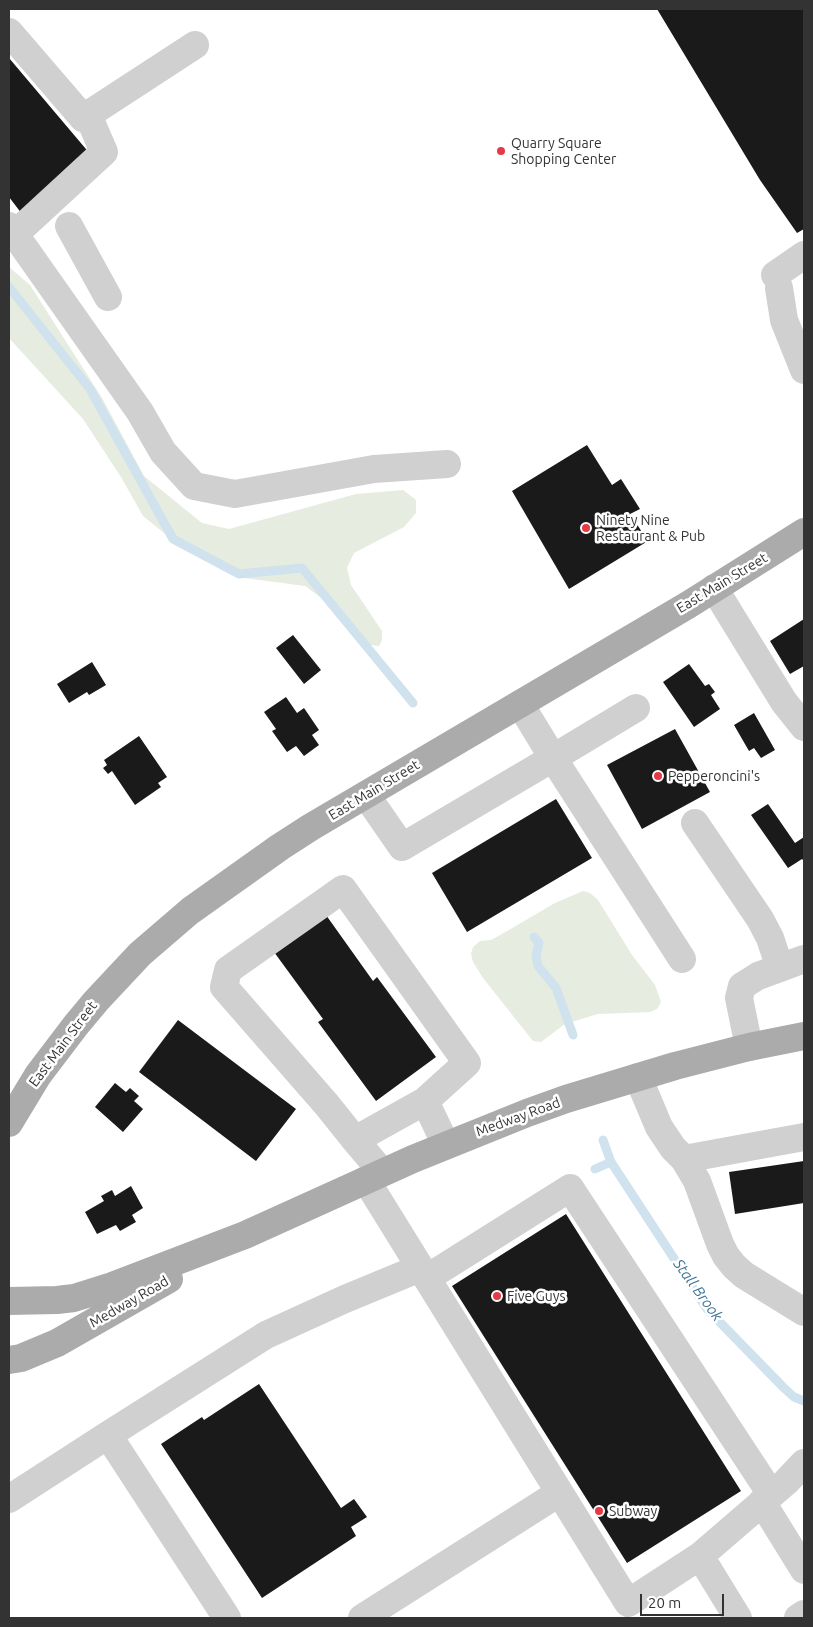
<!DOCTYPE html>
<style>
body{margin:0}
#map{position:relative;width:813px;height:1627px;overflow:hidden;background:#fff;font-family:Ubuntu,sans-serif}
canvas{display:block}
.frame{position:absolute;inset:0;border:10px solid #333;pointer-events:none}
.scale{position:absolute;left:640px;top:1594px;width:84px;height:22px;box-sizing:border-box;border:2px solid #333;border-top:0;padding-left:6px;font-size:15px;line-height:18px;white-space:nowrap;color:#333;-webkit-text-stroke:4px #fff;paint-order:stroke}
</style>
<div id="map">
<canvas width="813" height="1627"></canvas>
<div class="frame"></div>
<div class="scale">20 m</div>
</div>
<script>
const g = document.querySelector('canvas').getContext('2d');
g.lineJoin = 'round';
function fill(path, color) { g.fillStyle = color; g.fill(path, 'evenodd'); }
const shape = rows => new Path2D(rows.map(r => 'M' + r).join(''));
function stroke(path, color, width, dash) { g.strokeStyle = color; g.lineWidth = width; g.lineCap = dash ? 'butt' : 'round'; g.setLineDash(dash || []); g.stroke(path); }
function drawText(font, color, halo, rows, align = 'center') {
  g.font = font + ' Ubuntu,sans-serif'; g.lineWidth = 5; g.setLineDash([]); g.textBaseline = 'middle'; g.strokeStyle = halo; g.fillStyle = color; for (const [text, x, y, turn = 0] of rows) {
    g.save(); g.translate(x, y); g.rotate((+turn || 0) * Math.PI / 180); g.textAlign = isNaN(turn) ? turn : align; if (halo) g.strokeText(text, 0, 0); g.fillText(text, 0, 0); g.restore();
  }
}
const green = shape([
 [9,267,30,285,102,398,144,476,202,523,229,529,356,494,403,490,416,500,416,513,404,527,354,553,347,568,351,585,382,631,382,640,379,646,371,645,360,638,327,602,305,586,237,577,180,546,143,516,121,477,83,419,9,338],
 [583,891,590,893,598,900,632,955,655,985,661,1002,657,1009,650,1012,598,1014,565,1024,541,1042,533,1041,483,978,473,962,471,954,473,947,480,941,491,940,502,934,555,903]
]);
const stream = shape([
 [9,287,90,389,173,539,239,574,302,568,413,703],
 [534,937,539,943,536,955,538,966,556,988,573,1035],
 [603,1140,611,1162,707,1309,784,1388,794,1397,804,1401],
 [595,1169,611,1162]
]);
const building = shape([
 [657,9,804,9,804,229,797,233,760,180],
 [9,58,91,155,22,214,9,197],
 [587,445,612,485,621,479,640,509,630,514,648,541,569,589,512,491],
 [804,619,804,666,790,674,770,641],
 [293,635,321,670,304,684,276,648],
 [92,662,106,685,89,695,87,692,69,703,57,684],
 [689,664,705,686,709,684,715,692,711,695,720,709,694,727,663,682],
 [286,697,297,713,304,708,319,730,312,735,319,745,304,756,296,746,287,752,272,731,276,729,264,712],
 [754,713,775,750,761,758,754,748,749,751,734,725],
 [675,729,710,792,642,829,607,765],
 [139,736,167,777,158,783,161,787,135,805,112,771,108,774,103,768,107,765,104,760],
 [556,799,592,858,467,932,432,873],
 [768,804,795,843,804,837,804,861,802,859,788,868,751,815],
 [326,915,373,981,377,977,436,1057,376,1101,318,1022,323,1019,274,952],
 [178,1020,296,1109,256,1161,139,1072],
 [115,1083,126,1092,130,1088,139,1096,134,1101,143,1109,123,1132,95,1107],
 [804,1161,804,1203,735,1214,729,1172],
 [131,1186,143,1208,132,1215,136,1222,120,1231,116,1225,97,1234,85,1212,104,1201,101,1196,112,1190,115,1196],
 [566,1214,741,1491,627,1563,452,1286],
 [259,1384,341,1508,354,1499,367,1517,351,1527,356,1536,262,1598,161,1444,202,1417,204,1420]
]);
const minor = shape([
 [9,32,83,118,195,45],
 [9,226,140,412,163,452,194,486,235,494,374,469,447,464],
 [69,226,108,297],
 [15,234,104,152,88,115],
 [775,275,804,255],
 [779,288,784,320,804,370],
 [714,588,784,702,804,727],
 [520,704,553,758,636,708],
 [366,795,402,847,553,758,682,959],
 [695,823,760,919,770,938,780,968],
 [749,1047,739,998,742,986,758,976,804,959],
 [638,1077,659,1127,673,1148,684,1159,697,1181,720,1244,726,1256,734,1266,744,1275,804,1312],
 [425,1101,446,1145],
 [355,1140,425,1101,467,1063,343,889,228,970,224,987,327,1105,355,1140,382,1172],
 [684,1159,804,1137],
 [366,1180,628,1603,700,1556,786,1482,804,1463],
 [427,1278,570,1188,771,1494],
 [108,1435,227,1618],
 [9,1499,108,1435,266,1335,345,1299,420,1268],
 [762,1502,804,1570],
 [700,1556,738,1618],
 [362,1618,559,1493],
 [798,1618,804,1614]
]);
const major = shape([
 [9,1123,38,1075,76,1025,96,1001,140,954,190,911,280,847,311,827,688,605,804,532],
 [9,1301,57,1300,74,1298,112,1286,245,1235,413,1159,527,1113,566,1099,675,1066,749,1047,804,1036],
 [9,1360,21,1358,57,1343,169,1279]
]);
const markers = [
 [501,151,5,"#e63946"],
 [586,528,5,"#e63946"],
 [658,776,5,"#e63946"],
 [497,1296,5,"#e63946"],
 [599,1511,5,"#e63946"]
];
const poiNames = [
 ["Quarry Square",511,143],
 ["Shopping Center",511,159],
 ["Ninety Nine",596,520],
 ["Restaurant & Pub",596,536],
 ["Pepperoncini's",668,776],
 ["Five Guys",507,1296],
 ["Subway",609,1511]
];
const streetNames = [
 ["East Main Street",722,583,-31],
 ["East Main Street",374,790,-31],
 ["East Main Street",63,1044,-53],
 ["Medway Road",518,1117,-20],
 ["Medway Road",129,1302,-30]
];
const waterNames = [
 ["Stall Brook",698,1290,54]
];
fill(green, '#e6ecdf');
stroke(stream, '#cfe2ee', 9);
fill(building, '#1a1a1a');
stroke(minor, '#d0d0d0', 28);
stroke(major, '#ababab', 28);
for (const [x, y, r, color] of markers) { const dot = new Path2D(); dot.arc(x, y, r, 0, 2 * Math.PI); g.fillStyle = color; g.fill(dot); stroke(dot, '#fff', 2); }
drawText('14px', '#333', '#fff', poiNames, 'left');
drawText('14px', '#333', '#fff', streetNames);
drawText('italic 15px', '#3f7597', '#fff', waterNames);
</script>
